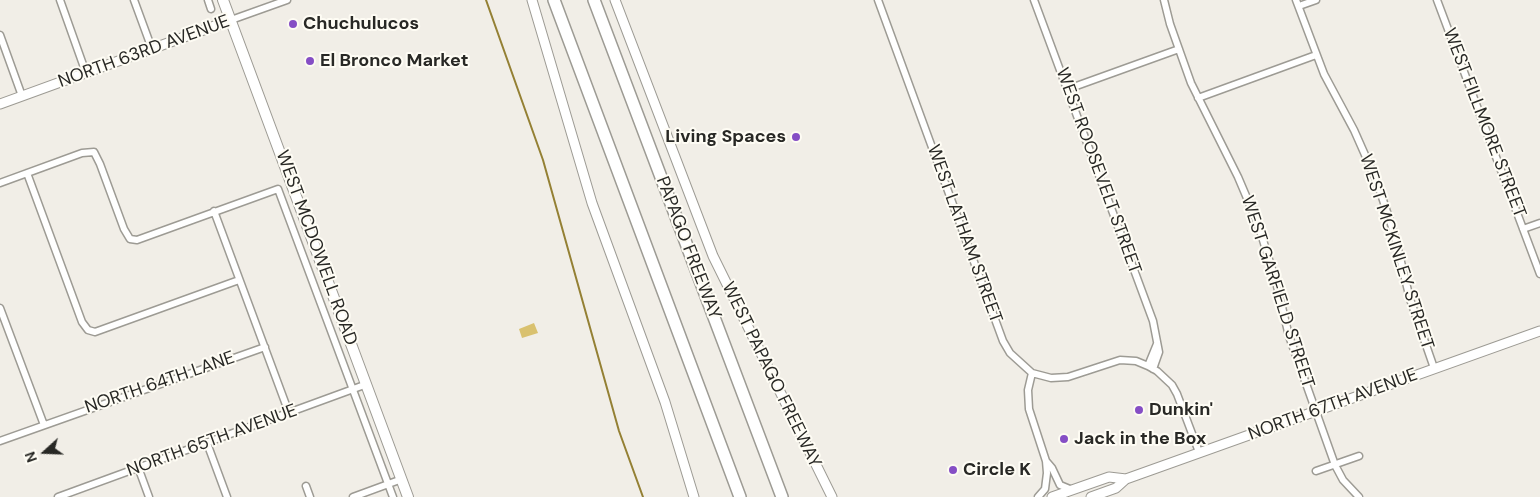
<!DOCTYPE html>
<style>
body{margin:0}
#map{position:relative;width:1540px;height:497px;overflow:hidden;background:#f1eee7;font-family:"DM Sans",sans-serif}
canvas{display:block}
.north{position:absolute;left:20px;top:427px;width:50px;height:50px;-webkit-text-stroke:4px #fefcf4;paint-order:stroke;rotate:250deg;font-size:14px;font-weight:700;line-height:20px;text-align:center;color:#282825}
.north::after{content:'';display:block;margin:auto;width:18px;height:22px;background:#282825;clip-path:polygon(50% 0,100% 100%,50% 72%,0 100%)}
</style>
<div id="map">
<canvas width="1540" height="497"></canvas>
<div class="north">N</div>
</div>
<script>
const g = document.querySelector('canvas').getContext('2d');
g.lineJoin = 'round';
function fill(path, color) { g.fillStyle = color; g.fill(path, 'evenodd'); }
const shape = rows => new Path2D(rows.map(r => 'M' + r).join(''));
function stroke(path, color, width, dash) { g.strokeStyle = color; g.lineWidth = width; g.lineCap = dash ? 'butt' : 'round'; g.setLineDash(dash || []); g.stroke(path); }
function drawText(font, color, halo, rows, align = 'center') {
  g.font = font + ' "DM Sans",sans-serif'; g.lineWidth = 4; g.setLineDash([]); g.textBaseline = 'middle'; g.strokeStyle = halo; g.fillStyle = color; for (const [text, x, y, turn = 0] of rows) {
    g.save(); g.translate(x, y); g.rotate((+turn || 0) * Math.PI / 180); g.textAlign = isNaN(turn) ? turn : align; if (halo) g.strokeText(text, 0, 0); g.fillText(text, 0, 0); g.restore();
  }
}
const green = shape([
 [534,323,538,333,522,338,519,329]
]);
const stream = shape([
 [486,0,543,160,619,431,643,497]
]);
const street = shape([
 [60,0,86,73],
 [134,0,152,49],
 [208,0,211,9],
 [878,0,1003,341,1010,353,1032,373,1051,378,1068,377,1120,360,1136,361,1148,366,1157,371,1172,385,1177,394,1199,452],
 [1034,0,1153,321,1159,352,1153,369],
 [1164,0,1170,24,1191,83,1238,177,1258,224,1276,282,1289,336,1335,465,1343,480,1359,497],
 [1296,0,1324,74,1354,130,1377,182,1394,233,1410,299,1434,368],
 [1437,0,1540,274],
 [1299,6,1316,0],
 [231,20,287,0],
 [0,35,22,96],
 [1068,89,1179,49],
 [1198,98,1316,55],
 [27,173,82,322,88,330,95,332,239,280],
 [0,183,82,153,94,152,100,164,124,229,130,239,137,240,278,189,393,497],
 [214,211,289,413],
 [1523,229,1540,223],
 [0,308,44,425],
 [1148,366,1157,344],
 [1032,373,1028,390,1029,409,1046,461,1047,473,1045,489,1038,497],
 [0,441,265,347],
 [207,443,227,497],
 [1046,461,1052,468,1060,485,1072,490],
 [138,467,149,497],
 [1316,471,1359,456],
 [306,486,310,497],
 [58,497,367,384],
 [353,497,402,479]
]);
const secondary = shape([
 [532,0,592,203,665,402,694,497],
 [615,0,713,256,832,497],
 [0,104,231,20],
 [1052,497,1109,477,1126,479],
 [1091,497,1116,488,1126,479,1540,331]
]);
const primary = shape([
 [223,0,408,497]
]);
const highway = shape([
 [554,0,740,497],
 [594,0,782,497]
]);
const markers = [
 [293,24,5,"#854ec5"],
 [310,61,5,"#854ec5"],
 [796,137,5,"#854ec5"],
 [1139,410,5,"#854ec5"],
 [1064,439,5,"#854ec5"],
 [953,470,5,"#854ec5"]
];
const poiNames = [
 ["Chuchulucos",303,24],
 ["El Bronco Market",320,61],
 ["Living Spaces",786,137,"right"],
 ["Dunkin'",1149,410],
 ["Jack in the Box",1074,439],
 ["Circle K",963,470]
];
const streetNames = [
 ["NORTH 63RD AVENUE",144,52,-20],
 ["WEST FILLMORE STREET",1484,123,69],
 ["WEST ROOSEVELT STREET",1098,171,70],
 ["WEST LATHAM STREET",964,234,70],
 ["WEST MCDOWELL ROAD",316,248,70],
 ["PAPAGO FREEWAY",688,248,69],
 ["WEST MCKINLEY STREET",1396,252,72],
 ["WEST GARFIELD STREET",1277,292,72],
 ["WEST PAPAGO FREEWAY",771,375,64],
 ["NORTH 64TH LANE",160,383,-19],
 ["NORTH 67TH AVENUE",1333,405,-20],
 ["NORTH 65TH AVENUE",212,441,-20]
];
fill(green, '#d9c16f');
stroke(stream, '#948034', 2);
stroke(street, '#9d9b94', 9);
stroke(secondary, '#9d9b94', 11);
stroke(primary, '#9d9b94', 12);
stroke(highway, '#9d9b94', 14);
stroke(street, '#fff', 6);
stroke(secondary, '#fff', 9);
stroke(primary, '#fff', 10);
stroke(highway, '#fff', 11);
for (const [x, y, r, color] of markers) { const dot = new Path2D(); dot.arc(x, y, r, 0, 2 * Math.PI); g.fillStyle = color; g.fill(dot); stroke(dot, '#fefcf4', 2); }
drawText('bold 18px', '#282825', '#fefcf4', poiNames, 'left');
drawText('18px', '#282825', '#fefcf4', streetNames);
</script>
